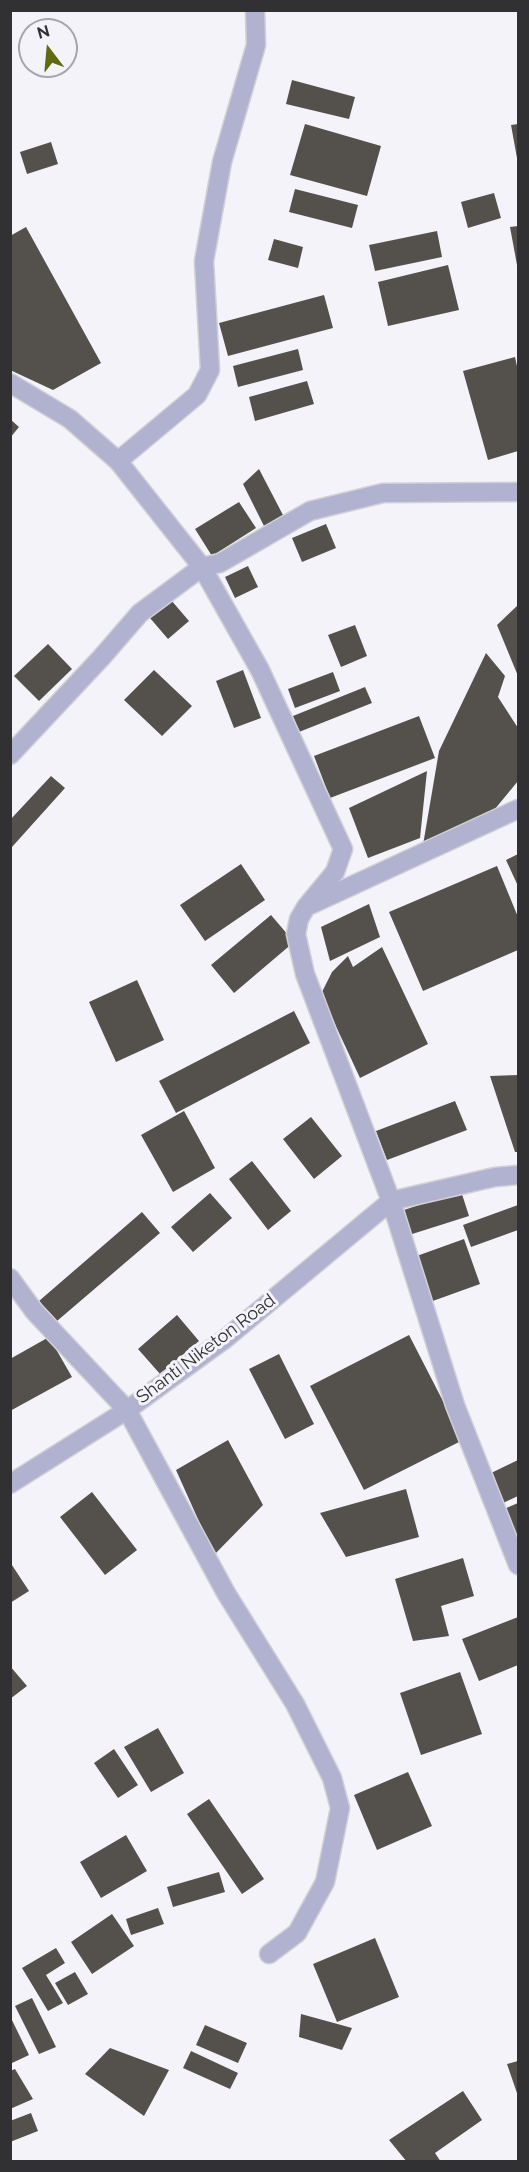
<!DOCTYPE html>
<style>
body{margin:0}
#map{position:relative;width:529px;height:2172px;overflow:hidden;background:#f4f3fa;font-family:Raleway,sans-serif}
canvas{display:block}
.frame{position:absolute;inset:0;border:12px solid #313133;pointer-events:none}
.north{position:absolute;left:18px;top:18px;width:60px;height:60px;box-sizing:border-box;background:#f4f3fa;border:2px solid #a6a5aa;border-radius:50%;rotate:344deg;font-size:16px;font-weight:700;line-height:24px;text-align:center;color:#313133}
.north::after{content:'';display:block;margin:auto;width:21px;height:27px;background:#606a0f;clip-path:polygon(50% 0,100% 100%,50% 72%,0 100%)}
</style>
<div id="map">
<canvas width="529" height="2172"></canvas>
<div class="frame"></div>
<div class="north">N</div>
</div>
<script>
const g = document.querySelector('canvas').getContext('2d');
g.lineJoin = 'round';
function fill(path, color) { g.fillStyle = color; g.fill(path, 'evenodd'); }
const shape = rows => new Path2D(rows.map(r => 'M' + r).join(''));
function stroke(path, color, width, dash) { g.strokeStyle = color; g.lineWidth = width; g.lineCap = dash ? 'butt' : 'round'; g.setLineDash(dash || []); g.stroke(path); }
function drawText(font, color, halo, rows, align = 'center') {
  g.font = font + ' Raleway,sans-serif'; g.lineWidth = 6; g.setLineDash([]); g.textBaseline = 'middle'; g.strokeStyle = halo; g.fillStyle = color; for (const [text, x, y, turn = 0] of rows) {
    g.save(); g.translate(x, y); g.rotate((+turn || 0) * Math.PI / 180); g.textAlign = isNaN(turn) ? turn : align; if (halo) g.strokeText(text, 0, 0); g.fillText(text, 0, 0); g.restore();
  }
}
const building = shape([
 [292,80,355,97,349,119,286,104],
 [305,124,381,146,367,196,290,175],
 [518,124,518,158,517,158,511,125],
 [51,142,58,164,27,174,20,152],
 [295,189,358,205,352,228,289,212],
 [494,193,501,218,468,228,461,202],
 [518,226,518,265,517,265,510,227],
 [26,227,101,363,53,390,10,370,10,236],
 [437,231,442,257,375,271,369,245],
 [274,239,303,247,298,268,268,260],
 [448,265,459,310,388,326,378,282],
 [324,295,333,328,228,356,219,323],
 [298,349,303,370,238,387,233,366],
 [515,357,518,371,518,451,488,460,463,371],
 [307,381,314,404,255,421,249,397],
 [10,419,19,427,10,438],
 [259,469,284,517,264,526,243,484],
 [239,502,256,528,212,556,195,529],
 [326,524,336,548,302,562,292,538],
 [248,566,258,587,235,598,225,577],
 [171,600,189,621,168,639,150,618],
 [518,605,518,676,497,625],
 [355,625,367,656,341,667,328,635],
 [48,644,72,669,39,701,14,676],
 [486,653,505,676,498,697,518,728,518,781,490,815,423,845,439,751],
 [154,670,192,706,162,736,124,700],
 [243,670,261,718,234,728,216,681],
 [333,672,340,691,295,708,288,689],
 [365,687,372,703,299,732,293,716],
 [419,716,435,758,330,798,314,756],
 [427,771,420,838,368,858,349,808],
 [51,776,65,788,12,847,10,820],
 [518,854,518,886,506,860],
 [241,864,265,900,205,941,180,905],
 [497,866,518,917,518,950,423,991,389,912],
 [369,904,380,937,330,961,321,927],
 [271,915,294,942,234,993,211,965],
 [382,947,428,1044,360,1078,321,994,332,972,348,956,353,967],
 [137,980,164,1040,116,1062,89,1002],
 [294,1011,310,1043,176,1113,159,1081],
 [518,1075,518,1152,515,1152,490,1076],
 [455,1101,467,1130,387,1160,376,1131],
 [184,1111,215,1168,173,1192,141,1135],
 [311,1117,342,1156,314,1179,283,1139],
 [252,1161,291,1211,268,1230,229,1179],
 [461,1191,469,1216,409,1235,401,1211],
 [210,1193,232,1218,193,1252,171,1227],
 [518,1205,518,1230,471,1247,463,1225],
 [142,1212,160,1233,57,1321,39,1301],
 [464,1239,480,1284,430,1302,414,1257],
 [177,1315,199,1341,160,1374,138,1349],
 [409,1335,463,1440,364,1490,310,1386],
 [49,1337,72,1377,10,1411,10,1359],
 [279,1354,314,1424,285,1439,249,1369],
 [228,1440,263,1505,214,1555,176,1470],
 [518,1460,518,1496,503,1503,489,1474],
 [406,1489,419,1537,346,1557,320,1513],
 [92,1492,137,1550,105,1575,60,1517],
 [518,1503,518,1537,515,1538,504,1509],
 [463,1558,474,1596,441,1606,449,1636,413,1641,395,1579],
 [10,1562,29,1591,10,1603],
 [518,1617,518,1665,479,1681,462,1639],
 [10,1666,27,1686,10,1699],
 [460,1672,482,1734,421,1755,400,1693],
 [158,1728,184,1773,151,1792,124,1747],
 [114,1749,138,1785,118,1798,94,1763],
 [408,1772,432,1826,377,1850,354,1795],
 [209,1799,264,1879,242,1894,187,1814],
 [126,1835,147,1871,101,1898,80,1862],
 [219,1872,225,1892,173,1907,167,1887],
 [158,1908,164,1924,131,1935,126,1919],
 [112,1914,134,1946,92,1974,71,1942],
 [375,1938,399,1997,337,2022,313,1964],
 [56,1948,65,1963,46,1975,63,2003,48,2011,22,1968],
 [75,1972,88,1994,68,2005,55,1983],
 [32,1998,56,2047,39,2054,15,2006],
 [301,2014,352,2028,342,2050,299,2037],
 [10,2016,29,2055,10,2064],
 [205,2025,247,2043,238,2063,196,2045],
 [110,2048,169,2070,144,2116,85,2074],
 [191,2051,238,2073,230,2089,183,2068],
 [518,2061,518,2096,507,2064],
 [15,2069,33,2099,10,2109,10,2071],
 [463,2091,482,2120,435,2153,441,2162,407,2162,389,2140],
 [31,2113,38,2131,10,2142,10,2121]
]);
const minor = shape([
 [255,10,256,45,222,162,204,261,210,370,197,395,118,461,202,567,220,563,310,511,383,493,518,492],
 [10,383,70,419,118,461],
 [10,755,101,658,140,613,202,567,260,670,343,849,335,872,306,907,299,919,296,934,305,974,391,1201,455,1405,518,1565],
 [310,905,518,809],
 [10,1278,34,1311,127,1410,226,1593,295,1704,332,1778,340,1808,325,1882,297,1933,269,1954],
 [10,1484,127,1410,225,1339,391,1201,495,1177,518,1175]
]);
const streetNames = [
 ["Shanti Niketon Road",206,1349,-37]
];
fill(building, '#54504c');
stroke(minor, '#d1d0d6', 21);
stroke(minor, '#b1b2d0', 18);
drawText('18px', '#313133', '#f4f3fa', streetNames);
</script>
